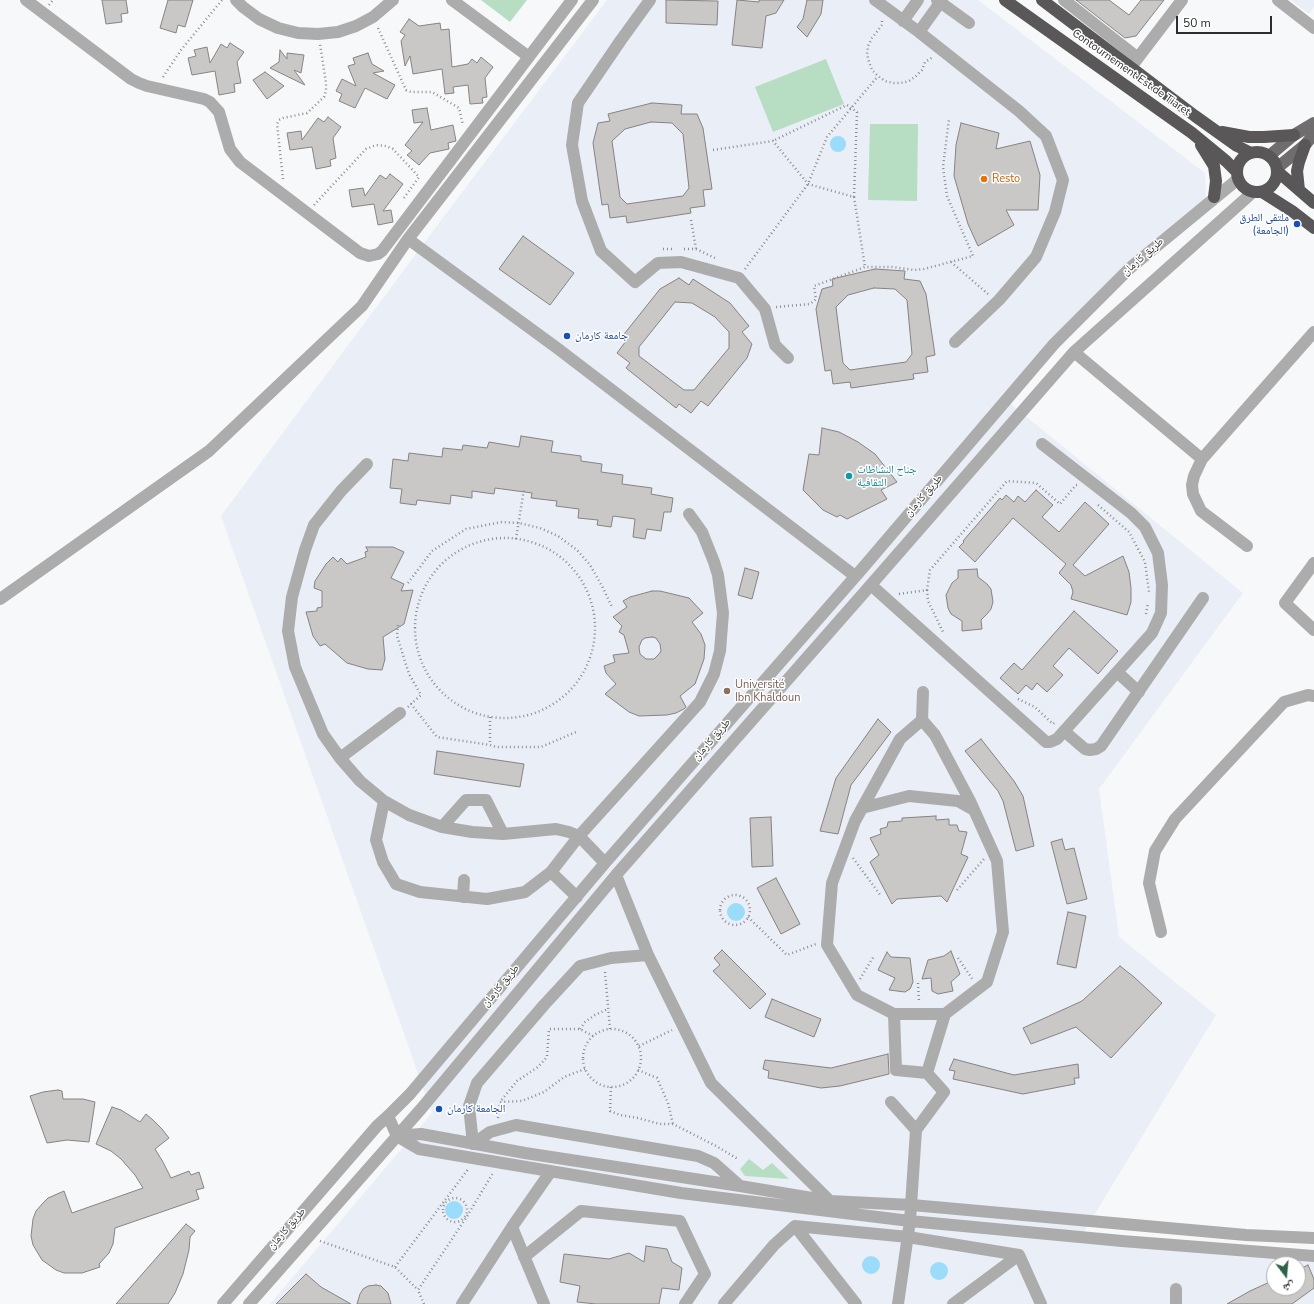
<!DOCTYPE html>
<meta charset="utf-8">
<style>
body{margin:0}
#map{position:relative;width:1314px;height:1304px;overflow:hidden;background:#f7f8fa;font-family:"Nunito Sans","Noto Naskh Arabic",sans-serif}
canvas{display:block}
.north{position:absolute;left:1266px;top:1256px;width:40px;height:40px;box-sizing:border-box;background:#fff;border:1px solid #ababab;border-radius:50%;rotate:164deg;font-size:11px;font-weight:700;line-height:16px;text-align:center;color:#2c2d2d}
.north::after{content:'';display:block;margin:auto;width:14px;height:18px;background:#2e6246;clip-path:polygon(50% 0,100% 100%,50% 72%,0 100%)}
.scale{position:absolute;left:1176px;top:16px;width:96px;height:18px;box-sizing:border-box;border:2px solid #2c2d2d;border-top:0;padding-left:5px;font-size:12px;line-height:14px;white-space:nowrap;color:#2c2d2d;-webkit-text-stroke:3px #fff;paint-order:stroke}
</style>
<div id="map">
<canvas width="1314" height="1304"></canvas>
<div class="north">ش</div>
<div class="scale">50 m</div>
</div>
<script>
const g = document.querySelector('canvas').getContext('2d');
g.lineJoin = 'round';
function fill(path, color) { g.fillStyle = color; g.fill(path, 'evenodd'); }
const shape = rows => new Path2D(rows.map(r => 'M' + r).join(''));
function stroke(path, color, width, dash) { g.strokeStyle = color; g.lineWidth = width; g.lineCap = dash ? 'butt' : 'round'; g.setLineDash(dash || []); g.stroke(path); }
function drawText(font, color, halo, rows, align = 'center') {
  g.font = font + ' "Nunito Sans","Noto Naskh Arabic",sans-serif'; g.lineWidth = 3; g.setLineDash([]); g.textBaseline = 'middle'; g.strokeStyle = halo; g.fillStyle = color; for (const [text, x, y, turn = 0] of rows) {
    g.save(); g.translate(x, y); g.rotate((+turn || 0) * Math.PI / 180); g.textAlign = isNaN(turn) ? turn : align; if (halo) g.strokeText(text, 0, 0); g.fillText(text, 0, 0); g.restore();
  }
}
const built = shape([
 [607,0,978,0,1205,173,1206,198,1002,397,1243,593,1099,789,1119,937,1216,1015,1077,1243,1314,1256,1314,1304,270,1304,432,1113,221,516,427,239],
 [1274,1264,1298,1264,1298,1288,1274,1288],
 [1290,0,1314,0,1314,7,1309,14]
]);
const green = shape([
 [481,0,527,0,510,22],
 [826,59,844,104,773,132,755,87],
 [870,124,918,124,917,201,868,200],
 [749,1159,763,1170,772,1163,789,1179,745,1176,740,1169]
]);
const water = shape([
 '830 144a8 8 0 1 1 16 0a8 8 0 1 1-16 0Z',
 '727 912a9 9 0 1 1 18 0a9 9 0 1 1-18 0Z',
 '445 1210a9 9 0 1 1 18 0a9 9 0 1 1-18 0Z',
 '862 1265a9 9 0 1 1 18 0a9 9 0 1 1-18 0Z',
 '930 1271a9 9 0 1 1 18 0a9 9 0 1 1-18 0Z'
]);
const building = shape([
 [102,0,126,0,128,13,121,14,122,22,106,24,102,0],
 [168,0,193,0,185,27,178,25,176,33,160,28,168,0],
 [666,0,718,1,717,25,666,23,666,0],
 [737,0,759,2,759,0,784,0,776,13,766,16,762,48,732,45,737,0],
 [807,0,823,0,821,14,807,37,797,27,803,19,807,0],
 [1076,0,1109,0,1129,15,1141,0,1164,0,1136,36,1125,38,1076,0],
 [409,19,419,26,440,23,441,30,449,29,452,67,468,64,472,59,477,63,481,57,493,67,485,78,487,97,482,98,483,103,470,104,468,85,453,87,454,93,445,94,442,69,413,74,410,56,405,66,401,41,405,35,400,32,409,19],
 [230,43,244,52,237,62,241,83,234,84,235,92,219,95,215,71,192,75,188,58,196,56,194,50,207,47,210,63,221,44,227,48,230,43],
 [280,50,287,59,287,53,304,55,301,73,294,70,305,85,270,68,279,62,280,50],
 [368,53,372,64,384,71,373,73,395,85,387,99,365,88,355,108,339,101,342,94,336,91,342,79,356,86,348,66,355,64,353,58,368,53],
 [265,72,284,86,267,99,253,80,265,72],
 [652,103,682,105,681,114,697,114,703,128,712,189,703,190,705,206,690,208,691,213,627,223,626,216,610,218,608,204,602,205,593,143,598,123,610,121,608,114,652,103],
 [651,122,672,123,683,134,689,188,683,196,627,204,620,197,612,141,625,129,651,122],
 [427,108,431,130,453,125,456,141,448,143,449,149,430,153,419,165,407,155,412,151,405,145,423,122,414,123,412,110,427,108],
 [328,117,341,127,333,138,336,158,330,160,331,166,316,169,312,147,290,150,287,133,301,131,302,140,318,118,324,122,328,117],
 [961,123,999,133,996,149,1030,141,1040,175,1038,210,1006,210,1014,225,978,246,968,224,954,176,956,145,961,123],
 [390,174,403,184,383,211,391,210,393,222,378,225,374,204,352,207,349,190,363,188,365,196,380,175,386,179,390,174],
 [523,236,574,273,550,305,499,269,523,236],
 [875,269,905,271,904,279,920,281,926,294,935,355,926,357,928,372,913,374,914,379,851,388,850,382,833,384,831,370,825,371,816,309,822,289,833,286,832,279,875,269],
 [874,288,895,289,907,300,912,354,906,362,850,370,843,363,836,307,848,295,874,288],
 [679,278,689,285,693,279,730,303,749,326,742,332,752,344,747,358,708,406,701,401,691,413,679,404,676,408,626,368,630,363,617,353,626,341,621,338,660,289,679,278],
 [675,302,692,303,715,317,729,332,729,348,694,390,684,390,639,356,639,347,675,302],
 [822,428,839,432,858,442,875,454,897,482,881,490,887,499,847,519,840,515,837,517,823,510,803,490,809,454,819,455,822,428],
 [521,436,553,441,551,452,581,456,581,461,602,464,601,472,623,475,622,484,652,488,651,494,673,498,671,512,664,512,661,531,647,529,645,539,633,537,635,519,613,516,611,527,597,525,598,520,578,518,579,509,556,506,557,501,531,498,532,493,495,488,494,494,472,491,472,498,451,495,450,504,417,500,416,505,400,503,402,489,390,488,393,459,408,461,409,453,442,457,443,448,462,450,463,445,487,448,489,442,519,447,521,436],
 [1036,490,1053,505,1042,517,1059,532,1085,502,1109,524,1073,565,1085,576,1123,556,1129,572,1131,588,1131,602,1127,615,1071,599,1073,592,1071,585,1059,573,1066,564,1013,518,975,562,959,547,964,542,963,541,1000,498,1002,500,1006,495,1014,502,1018,496,1025,502,1036,490],
 [366,547,393,547,404,552,391,578,404,584,401,591,413,590,404,624,383,637,385,659,382,670,368,669,347,663,325,644,320,646,313,636,306,612,317,611,317,608,322,607,322,591,314,588,315,581,326,564,333,557,338,562,341,558,347,564,366,557,365,552,368,551,366,547],
 [745,568,759,572,752,599,738,595,745,568],
 [977,569,978,577,987,584,991,589,993,602,991,609,987,614,981,620,982,629,962,631,962,621,951,614,948,608,946,595,952,583,958,578,958,570,977,569],
 [652,591,660,591,689,598,703,613,692,622,701,634,705,645,704,659,695,684,680,696,686,707,684,709,676,713,667,715,639,716,629,712,605,694,616,684,606,673,604,666,615,662,613,655,629,653,624,635,619,632,622,626,613,617,627,607,623,601,630,597,652,591],
 [652,637,656,638,660,644,661,651,659,654,654,659,646,659,640,654,639,647,642,640,645,638,652,637],
 [1074,611,1118,651,1098,674,1069,648,1053,666,1063,675,1047,692,1037,683,1032,690,1026,685,1018,694,1000,678,1014,663,1022,670,1074,611],
 [878,719,891,732,851,785,838,834,820,831,836,778,878,719],
 [981,739,1014,781,1023,796,1034,846,1016,851,1003,801,998,791,965,751,981,739],
 [437,751,524,764,520,787,434,774,437,751],
 [936,816,936,820,949,819,949,825,957,825,959,831,967,832,961,854,968,857,947,902,941,896,897,899,892,904,870,862,879,855,870,838,881,834,880,829,887,827,888,822,902,821,902,818,936,816],
 [771,817,773,866,752,867,750,818,771,817],
 [1062,839,1065,850,1074,848,1087,899,1067,904,1051,842,1062,839],
 [776,878,800,924,781,934,757,888,776,878],
 [1068,912,1086,916,1076,968,1057,964,1068,912],
 [722,950,766,994,750,1009,713,971,720,965,714,958,722,950],
 [951,951,960,974,951,982,953,991,938,994,932,991,931,978,922,979,928,960,944,956,951,951],
 [887,952,891,957,910,958,913,982,910,989,905,992,889,990,895,978,878,970,887,952],
 [1120,966,1134,977,1162,1003,1111,1058,1076,1027,1031,1044,1023,1028,1082,1001,1120,966],
 [772,999,821,1019,814,1037,765,1017,772,999],
 [888,1054,889,1074,840,1086,821,1088,768,1078,769,1071,763,1069,765,1060,831,1068,888,1054],
 [954,1059,1014,1075,1078,1064,1079,1078,1074,1078,1075,1084,1023,1094,953,1079,955,1071,949,1070,954,1059],
 [58,1090,62,1091,63,1099,83,1099,95,1102,89,1142,67,1140,47,1143,30,1096,43,1092,58,1090],
 [112,1107,121,1110,140,1122,146,1114,153,1120,162,1129,169,1138,155,1149,163,1162,171,1178,189,1171,191,1175,199,1172,204,1188,196,1190,199,1199,115,1228,113,1244,109,1253,99,1264,100,1267,82,1273,64,1273,56,1270,42,1260,33,1245,31,1236,33,1219,36,1211,42,1204,48,1198,64,1191,72,1213,143,1188,135,1175,121,1159,111,1151,96,1144,112,1107],
 [186,1224,195,1231,190,1237,189,1250,183,1274,175,1293,168,1304,116,1304,186,1224],
 [646,1246,667,1249,672,1262,682,1268,679,1290,662,1288,659,1304,596,1304,577,1302,580,1286,560,1282,564,1254,609,1259,629,1253,644,1262,646,1246],
 [1308,1265,1314,1279,1314,1288,1292,1304,1227,1304,1250,1291,1274,1280,1274,1288,1298,1288,1298,1270,1308,1265],
 [306,1274,321,1287,351,1304,276,1304,306,1274],
 [376,1285,381,1286,388,1293,391,1304,357,1304,360,1294,363,1289,368,1286,376,1285]
]);
const path = shape([
 [49,5,53,0],
 [882,21,882,25,872,38,868,46,867,54,869,62,872,70,878,76,885,81,893,83,901,83,909,81,916,76,922,70,925,62,933,57],
 [378,28,406,90,411,92,432,92,459,108,463,125],
 [163,77,181,50,222,0],
 [713,150,773,141,808,184,854,197,857,112,851,108,847,105,773,141],
 [283,179,277,124,279,120,283,118,307,113,324,97,326,91,326,83,320,44],
 [854,197,865,267],
 [314,205,366,149,376,145,386,146,393,149,419,177,404,198],
 [691,220,696,249],
 [663,249,673,249],
 [684,249,696,249,715,258],
 [951,262,988,294],
 [745,269,808,184,827,137,878,76],
 [776,307,810,304,816,299,814,286,865,267,892,267,914,270,924,269,973,256,947,196,943,167,949,119],
 [1098,505,1129,532,1145,562,1149,592],
 '415 628a90 90 0 1 1 180 0a90 90 0 1 1-180 0Z',
 [516,539,524,489],
 [408,583,432,551,466,529,502,522,519,523,540,528,558,536,577,550,590,565,602,586,612,607],
 [927,590,928,601,943,632],
 [899,594,927,590,930,570,1007,481,1036,483,1060,504,1076,485,1077,485],
 [1146,614,1148,603],
 [398,625,397,636,409,674,421,695,411,704],
 [1018,699,1035,707,1053,724,1054,723],
 [408,707,411,704,437,737,490,745,496,747,541,747,576,732],
 [490,717,490,745],
 [853,858,881,896],
 [957,890,984,859],
 '720 910a15 15 0 1 1 30 0a15 15 0 1 1-30 0Z',
 [748,917,787,955,816,944],
 [958,958,973,980],
 [605,972,610,1029],
 [860,979,874,956],
 [918,983,919,1002],
 [580,1029,585,1022,595,1015,608,1009],
 '583 1058a29 29 0 1 1 58 0a29 29 0 1 1-58 0Z',
 [639,1046,672,1030],
 [585,1069,564,1077,544,1092,522,1101,500,1102,517,1081,538,1067,547,1057,549,1029,580,1029,593,1036],
 [638,1070,657,1078,668,1103,673,1124],
 [611,1087,610,1111,620,1115,638,1118,660,1124,673,1124,716,1146,738,1159],
 [498,1118,500,1102],
 '443 1210a12 12 0 1 1 24 0a12 12 0 1 1-24 0Z',
 [320,1241,395,1267,418,1290],
 [395,1267,469,1168],
 [424,1304,418,1290,466,1218,493,1173]
]);
const minor = shape([
 [26,0,131,79,139,83,147,86,204,99,210,102,219,112,230,149,240,162,360,253,369,256,378,254,382,251,572,0],
 [236,0,243,7,259,19,278,28,298,33,318,34,338,32,356,26,373,17,393,0],
 [452,0,529,57],
 [650,0,621,40,578,103,572,145,582,201,601,251,635,282,658,263,681,262,739,278,765,309,775,345,788,358],
 [875,0,919,32,1019,111,1046,136,1063,180,1055,212,1036,257,999,300,955,342],
 [937,0,969,23],
 [1064,0,1138,58],
 [1278,0,1314,28],
 [903,21,918,0],
 [919,32,942,0],
 [1134,63,1182,0],
 [408,239,557,348,855,576],
 [1074,352,1202,459],
 [367,464,341,491,314,525,305,550,292,597,288,631,295,667,323,734,340,758,360,781,384,801,409,815,442,827,472,832,503,834,556,829,569,832,579,836,605,863],
 [1247,546,1201,511,1193,494,1192,485,1194,476,1202,459,1314,332],
 [1314,563,1285,603,1314,630],
 [871,585,1046,742,1050,742,1057,739,1152,633,1161,613,1162,585,1158,553,1145,527,1131,513,1042,444],
 [0,599,209,451,362,306,408,239,593,0],
 [1117,672,1139,692],
 [922,720,935,735,970,801,997,861,1003,932,987,982,945,1014,894,1014,857,995,827,945,832,883,855,821,900,739,922,720,923,692],
 [1064,731,1085,749,1090,750,1096,749,1101,746,1203,598],
 [340,758,400,713],
 [384,801,376,840,383,862,396,884,420,892,487,899,525,892,551,872,579,836,700,702,714,674,720,651,723,613,718,575,714,562,702,532,689,514],
 [862,808,909,796,958,801,974,810],
 [442,827,466,800,486,800,503,834],
 [551,872,577,897],
 [616,875,648,955],
 [463,897,464,880],
 [1161,932,1149,883,1155,851,1175,819,1284,702,1308,695,1314,696],
 [894,1014,896,1070,927,1073,945,1014],
 [891,1102,916,1130,944,1092,927,1073],
 [388,1116,397,1136,419,1149,681,1193,910,1221,1122,1241,1314,1256],
 [396,1136,421,1134,525,1153,740,1186,830,1201,912,1205,1246,1235,1314,1238],
 [740,1186,714,1163,698,1156,516,1125,490,1132,473,1144,469,1106,477,1083,544,1005,580,966,611,958,648,955,711,1083,830,1201],
 [795,1226,856,1304],
 [512,1227,544,1304],
 [524,1257,581,1211,680,1221,705,1274,685,1304],
 [223,1304,377,1126,388,1116,410,1094,605,863,861,570,1054,344,1130,268,1238,179],
 [249,1304,421,1109,616,875,876,579,1074,352,1253,192],
 [462,1304,512,1227,551,1171],
 [724,1304,774,1245,795,1226,908,1237,1019,1255],
 [898,1304,910,1221,916,1130],
 [953,1304,1019,1255,1041,1304],
 [1176,1304,1176,1289]
]);
const major = shape([
 [1269,156,1294,135,1314,123],
 [1277,168,1305,145,1314,134]
]);
const highway = shape([
 [1005,0,1192,133,1226,161,1237,172],
 [1042,0,1195,116,1237,146,1251,153],
 [1222,132,1249,137,1264,137,1294,135],
 [1201,145,1214,166,1216,181,1214,197],
 '1237 172a20 20 0 1 1 40 0a20 20 0 1 1-40 0Z',
 [1277,171,1314,203],
 [1299,190,1297,171,1299,162,1305,145],
 [1262,192,1292,211,1314,228]
]);
const markers = [
 [984,179,4,"#e8710a"],
 [1297,224,4,"#1a4fb4"],
 [567,336,4,"#1a4fb4"],
 [849,476,4,"#0f9aa8"],
 [727,691,4,"#8d6e63"],
 [439,1109,4,"#1a4fb4"]
];
const streetNames = [
 ["Contournement Est de Tiaret",1131,73,35],
 ["طريق كارمان",1143,257,-41],
 ["طريق كارمان",924,496,-49],
 ["طريق كارمان",712,740,-49],
 ["طريق كارمان",501,986,-50],
 ["طريق كارمان",287,1229,-49]
];
const foodNames = [
 ["Resto",992,179]
];
const transitNames = [
 ["ملتقى الطرق",1289,218,"right"],
 ["(الجامعة)",1289,231,"right"],
 ["جامعة كارمان",575,336],
 ["الجامعة كارمان",447,1109]
];
const cultureNames = [
 ["جناح النشاطات",857,470],
 ["الثقافية",857,483]
];
const educationNames = [
 ["Université",735,685],
 ["Ibn Khaldoun",735,698]
];
fill(built, '#eaeef7');
fill(green, '#b7ddc3');
fill(water, '#9adcf9');
fill(building, '#cac8c7');
stroke(building, '#868483', 1);
stroke(path, '#8d8e8f', 2.5, [1, 3]);
stroke(minor, '#adacac', 12);
stroke(major, '#6f6d6d', 12);
stroke(highway, '#595757', 12);
for (const [x, y, r, color] of markers) { const dot = new Path2D(); dot.arc(x, y, r, 0, 2 * Math.PI); g.fillStyle = color; g.fill(dot); stroke(dot, '#fff', 1.5); }
drawText('11px', '#2c2d2d', '#fff', streetNames);
drawText('11px', '#c56008', '#fff', foodNames, 'left');
drawText('11px', '#164399', '#fff', transitNames, 'left');
drawText('11px', '#0d838f', '#fff', cultureNames, 'left');
drawText('11px', '#785e54', '#fff', educationNames, 'left');
</script>
